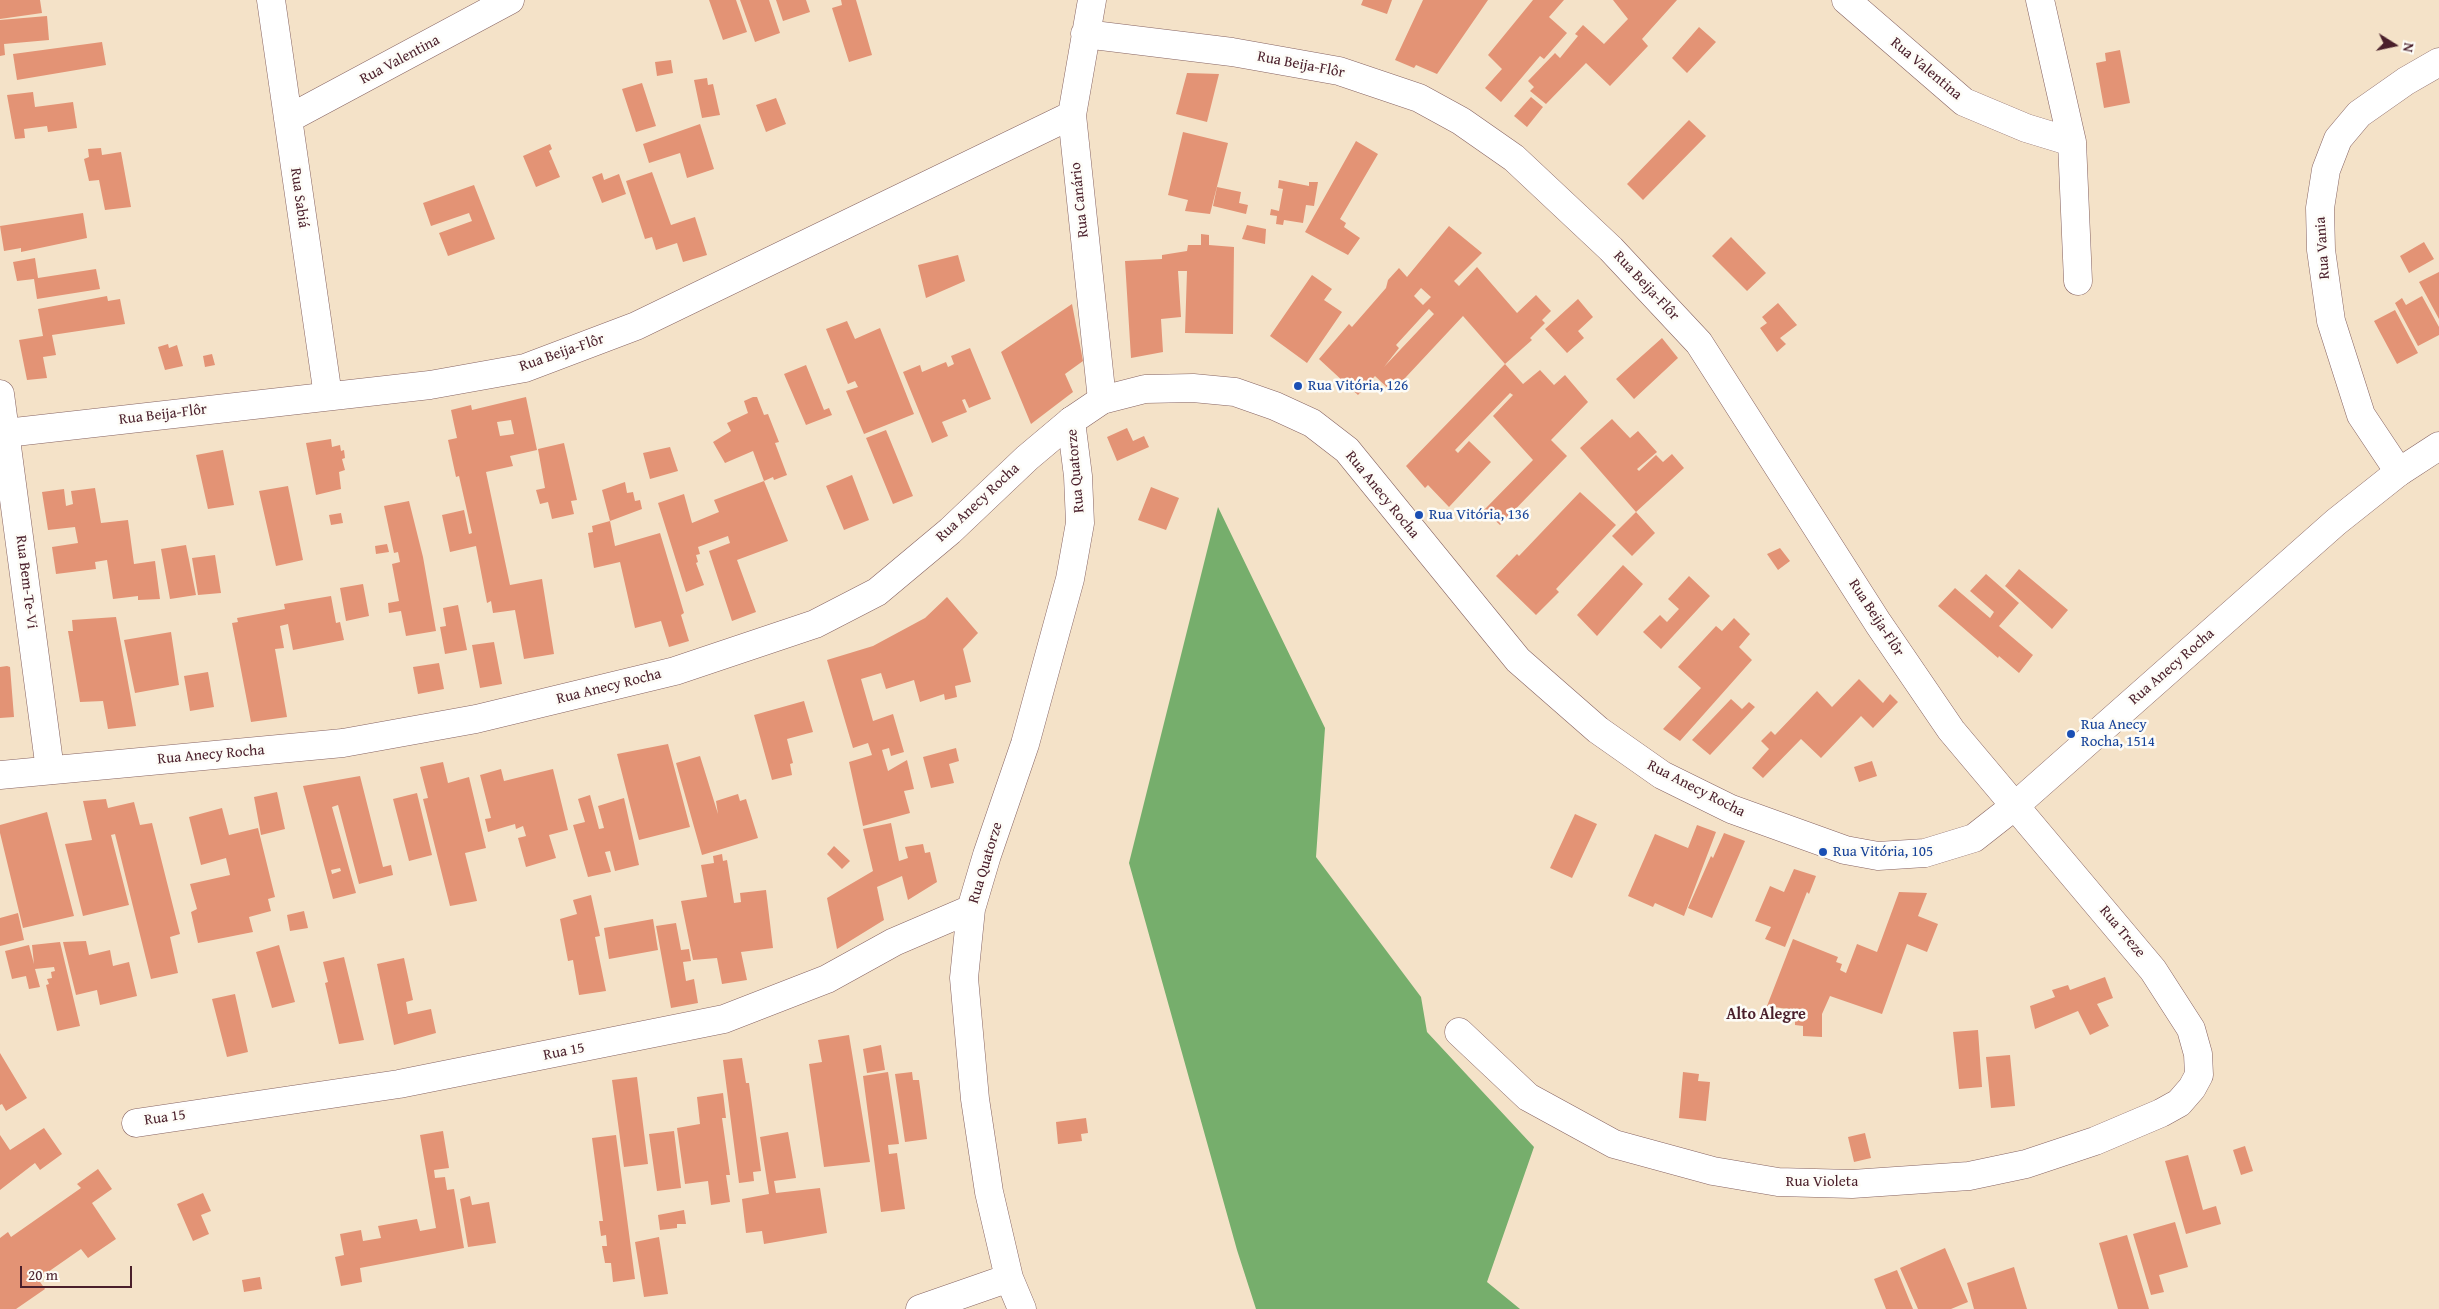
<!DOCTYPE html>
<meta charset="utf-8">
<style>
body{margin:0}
#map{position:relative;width:2439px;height:1309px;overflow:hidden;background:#f4e2c8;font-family:"Gentium Book Plus",serif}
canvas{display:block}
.north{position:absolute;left:2369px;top:20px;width:50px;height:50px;-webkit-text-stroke:4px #fdfcf7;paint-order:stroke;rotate:100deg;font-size:14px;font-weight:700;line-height:20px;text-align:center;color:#4a1f2b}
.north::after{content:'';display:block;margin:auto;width:18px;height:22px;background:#4a1f2b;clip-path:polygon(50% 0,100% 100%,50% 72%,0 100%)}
.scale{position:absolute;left:20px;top:1266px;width:112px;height:22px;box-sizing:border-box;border:2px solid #4a1f2b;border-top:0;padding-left:6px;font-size:15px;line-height:18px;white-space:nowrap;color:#4a1f2b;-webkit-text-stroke:4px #fdfcf7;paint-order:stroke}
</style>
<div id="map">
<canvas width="2439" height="1309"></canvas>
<div class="north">N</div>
<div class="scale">20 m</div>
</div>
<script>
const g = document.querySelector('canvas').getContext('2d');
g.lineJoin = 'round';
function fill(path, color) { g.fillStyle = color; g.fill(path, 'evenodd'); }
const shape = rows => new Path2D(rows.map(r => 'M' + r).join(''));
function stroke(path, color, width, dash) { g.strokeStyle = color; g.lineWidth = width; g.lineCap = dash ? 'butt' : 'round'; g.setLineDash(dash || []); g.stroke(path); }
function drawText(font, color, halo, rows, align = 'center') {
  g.font = font + ' "Gentium Book Plus",serif'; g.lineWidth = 5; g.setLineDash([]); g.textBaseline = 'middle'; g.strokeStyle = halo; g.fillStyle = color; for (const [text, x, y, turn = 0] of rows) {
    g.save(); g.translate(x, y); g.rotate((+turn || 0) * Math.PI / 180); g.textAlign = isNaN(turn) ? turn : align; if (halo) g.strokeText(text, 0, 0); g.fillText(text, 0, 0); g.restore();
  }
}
const forest = shape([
 [1218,507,1325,728,1316,857,1421,997,1427,1032,1534,1147,1487,1282,1520,1309,1256,1309,1237,1250,1129,863]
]);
const building = shape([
 [0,0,40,0,42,13,0,19],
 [709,0,736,0,747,32,723,40],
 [740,0,769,0,780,33,755,42],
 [776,0,806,0,810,12,783,21],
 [841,0,856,0,872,55,849,62,832,8,842,5],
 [1363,0,1392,0,1387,14,1361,5],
 [1423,0,1488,0,1437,74,1416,65,1414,68,1395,60],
 [1533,0,1564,0,1549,17,1567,33,1544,59,1540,56,1501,102,1485,88,1502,69,1488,55],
 [1613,0,1677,0,1642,39,1648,46,1610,86,1586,63,1546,104,1530,91,1534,87,1528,81,1555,53,1560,58,1578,36,1575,34,1583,25,1604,44,1628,19],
 [47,16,49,40,4,44,5,55,0,56,0,20],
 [1699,27,1716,42,1687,73,1672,58],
 [102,42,106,65,17,80,13,54],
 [2120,50,2130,103,2104,108,2096,63,2106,61,2105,53],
 [671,60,673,73,657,76,655,62],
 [1187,73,1219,74,1207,122,1176,114],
 [707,78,708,85,713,84,720,115,702,118,694,80],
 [642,83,656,126,636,132,622,89],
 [33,92,35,107,73,102,77,128,48,132,47,126,24,129,25,138,15,139,7,95],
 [1531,97,1543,107,1527,127,1514,116],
 [776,98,786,124,766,132,756,105],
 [1689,120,1706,136,1643,200,1627,184],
 [700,124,714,169,687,178,680,153,649,163,643,144],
 [1183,132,1228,143,1210,214,1185,211,1188,200,1168,195],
 [1356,141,1378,154,1340,219,1346,223,1344,227,1360,238,1348,255,1305,232],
 [550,144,552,149,549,151,560,177,536,187,523,156],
 [101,148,102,155,121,152,131,207,105,210,99,180,89,181,84,159,89,157,88,149],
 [652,172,671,225,695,217,707,255,683,262,677,243,656,250,652,237,645,239,626,181],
 [602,173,604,180,619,174,626,194,602,203,592,177],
 [1279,180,1309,186,1309,182,1318,182,1314,206,1306,205,1303,223,1284,220,1283,225,1276,224,1277,216,1270,215,1271,209,1279,211,1283,189,1278,188],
 [474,185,495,239,448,256,439,233,472,221,469,213,431,226,423,203],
 [1217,187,1241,192,1239,203,1248,205,1246,214,1213,206],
 [83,213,87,238,21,252,21,248,4,251,0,226],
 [1247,225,1266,229,1265,244,1242,239],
 [1449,226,1482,253,1454,281,1459,286,1477,267,1517,313,1536,295,1551,311,1542,320,1545,323,1530,338,1532,340,1505,364,1523,384,1540,370,1554,385,1565,375,1588,402,1551,440,1567,456,1500,525,1484,510,1533,460,1493,416,1513,395,1510,393,1455,450,1458,453,1469,441,1491,462,1449,507,1428,485,1425,488,1406,466,1505,364,1463,316,1392,392,1375,376,1358,395,1319,359,1349,324,1352,327,1386,288,1388,280,1399,268,1407,277],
 [1421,288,1431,297,1423,305,1414,296],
 [1429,309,1434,314,1384,367,1399,348,1396,345],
 [1201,234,1209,235,1209,245,1234,247,1233,334,1185,333,1187,271,1178,271,1181,317,1161,319,1163,352,1131,358,1125,261,1162,259,1162,255,1187,251,1188,245,1201,245],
 [1731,237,1766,273,1747,291,1712,256],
 [2424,242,2434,259,2409,273,2400,256],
 [958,255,965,281,926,298,918,265],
 [35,258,38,278,96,269,100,289,37,299,34,279,17,281,13,262],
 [2439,272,2439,319,2419,282],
 [1312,275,1332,289,1324,300,1342,312,1307,363,1270,336],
 [107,296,108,301,120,299,125,324,52,335,56,355,43,357,47,378,27,380,19,340,43,336,38,309],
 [2422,296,2439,327,2439,335,2418,346,2395,303,2402,298,2406,305],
 [1578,299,1593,317,1578,331,1584,338,1567,353,1545,329],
 [1778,303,1797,325,1780,338,1786,344,1777,352,1760,328,1767,323,1762,317],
 [1072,304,1083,361,1065,374,1073,392,1031,424,1001,352],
 [2395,310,2418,353,2397,364,2374,321],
 [847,321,855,339,880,328,914,414,864,434,846,391,858,387,855,381,848,384,826,329],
 [1662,338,1678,358,1634,399,1616,379],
 [168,344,169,348,177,345,183,366,165,370,158,347],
 [970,348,991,399,969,408,965,399,962,400,967,412,942,422,948,436,932,443,903,372,920,365,922,372,946,362,948,367,954,364,951,356],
 [212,354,215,365,205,367,203,356],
 [806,365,824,410,829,408,832,415,806,425,784,374],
 [526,397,537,450,510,456,513,466,486,472,510,585,542,579,554,654,524,659,515,610,493,613,491,601,487,603,476,546,450,552,442,515,464,510,469,534,472,533,459,476,456,477,448,440,457,438,451,410,471,405,472,410],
 [511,420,514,434,500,436,497,422],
 [753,397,757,397,764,415,768,414,779,442,775,443,787,475,774,480,773,477,764,481,753,451,725,463,713,442,731,431,727,423,748,413,744,401],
 [1612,419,1630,438,1638,431,1657,452,1637,469,1639,471,1656,455,1663,462,1672,454,1684,468,1636,512,1655,533,1632,556,1612,536,1636,512,1580,448],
 [1127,428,1133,441,1144,436,1149,447,1117,461,1107,437],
 [886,430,913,496,893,504,866,438],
 [331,439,332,447,340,445,341,451,344,450,345,458,342,459,345,470,339,472,341,489,316,495,306,443],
 [564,443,577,500,571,501,574,514,552,519,548,502,540,504,536,490,545,488,538,449],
 [670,447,678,471,650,479,643,453],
 [223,450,234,505,208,509,196,455],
 [852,475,869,520,844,530,826,486],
 [764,481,788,541,737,560,756,612,732,621,709,551,730,543,728,536,698,547,700,554,696,555,698,562,696,563,704,585,686,592,658,503,684,494,692,523,719,512,714,500],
 [625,482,627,493,633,492,635,501,640,500,642,509,610,521,602,490],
 [288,486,303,560,276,566,259,491],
 [1151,487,1179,498,1166,530,1138,520],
 [95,488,101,523,128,520,134,564,155,561,160,599,138,600,138,596,113,599,107,560,95,562,96,569,56,574,52,547,78,543,75,527,48,530,42,492,64,489,66,506,73,504,71,491],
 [1580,492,1616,525,1556,589,1559,592,1536,615,1496,576,1517,554,1519,556],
 [409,501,423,557,436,631,406,636,401,611,389,613,388,603,399,601,392,564,400,562,398,552,394,553,384,506],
 [341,513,343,523,331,525,329,515],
 [610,521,615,546,660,533,684,613,681,615,689,641,669,647,661,621,635,628,620,562,594,568,588,533,593,532,592,526],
 [387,544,389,552,376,554,375,546],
 [186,545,196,595,170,599,161,549],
 [1780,548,1790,561,1778,570,1767,554],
 [215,555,221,593,198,595,192,558],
 [1623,565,1643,584,1597,636,1577,615],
 [2019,569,2068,610,2052,629,2005,586],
 [1986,574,2019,603,1999,626,2033,655,2019,673,1999,656,1998,658,1938,606,1955,588,1990,618,1994,612,1970,591],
 [1689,576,1710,596,1661,649,1643,632,1660,615,1667,622,1679,609,1668,599],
 [363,584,369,616,346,621,340,588],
 [331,596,336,623,340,622,344,640,293,650,288,624,280,626,284,648,275,649,287,717,251,722,232,623,238,622,237,618,285,609,284,604],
 [947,597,978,633,963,649,971,682,955,686,957,697,945,700,944,694,920,702,914,680,886,689,881,673,861,679,873,721,893,714,904,752,891,756,889,748,882,750,888,771,907,760,914,789,904,791,910,813,863,826,849,762,872,755,868,743,853,748,827,660,873,646,925,618],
 [458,605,467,650,445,654,440,627,446,626,443,608],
 [116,617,136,726,108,729,103,701,80,702,68,631,73,631,72,620],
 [1734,618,1750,634,1739,647,1752,660,1680,741,1663,729,1701,688,1678,667,1716,626,1722,631],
 [171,632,179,685,135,693,124,640],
 [494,642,502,684,480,688,472,645],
 [439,663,444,689,418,694,413,667],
 [7,666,10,667,14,717,0,718,0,667],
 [208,672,214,707,190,711,184,676],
 [1859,679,1883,703,1890,694,1898,702,1873,728,1861,716,1821,758,1801,739,1763,778,1752,768,1769,749,1761,741,1771,731,1775,735,1817,691,1832,707],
 [1731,699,1742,709,1749,702,1755,707,1710,755,1692,740],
 [804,701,813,732,787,739,793,763,790,764,792,775,772,780,754,715],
 [668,744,690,827,639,840,617,754],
 [956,748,959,761,949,764,954,783,931,788,923,757],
 [700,756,718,814,716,801,738,794,740,801,746,799,758,838,702,855,676,763],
 [1872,761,1877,776,1859,782,1854,767],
 [443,762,448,783,469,777,486,848,465,853,477,901,450,906,423,799,428,798,420,767],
 [501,769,504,781,553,769,568,830,549,835,556,858,526,867,518,838,526,836,523,826,516,829,515,824,488,832,485,819,491,818,480,775],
 [360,776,383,867,391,865,393,875,359,884,338,805,332,807,356,893,333,899,303,786],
 [340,868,341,871,332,874,331,870],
 [277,792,285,829,261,835,254,797],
 [417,793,432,855,409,861,393,799],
 [590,795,599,829,604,828,598,806,624,798,639,865,615,871,610,851,605,852,611,872,588,877,573,825,585,822,578,799],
 [106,799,108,808,134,802,140,825,152,823,180,934,170,937,178,973,151,979,115,834,111,835,129,905,83,916,65,844,92,840,83,801],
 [222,808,229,835,258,828,275,897,268,899,271,911,249,917,253,932,198,943,191,912,197,909,190,884,230,875,226,858,201,865,189,817],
 [47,812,74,916,23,928,0,833,0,825],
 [1575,814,1597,824,1572,878,1550,868],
 [891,823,899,861,908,858,905,847,923,844,925,853,930,852,937,882,908,900,902,876,877,887,884,920,837,949,827,898,873,871,863,829],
 [1697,825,1716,832,1684,916,1655,903,1653,907,1628,896,1655,834,1688,848],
 [1724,833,1745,841,1712,918,1688,908,1711,856,1713,858],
 [834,846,850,861,842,869,827,854],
 [722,854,723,861,727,860,734,903,741,902,740,893,766,890,773,948,741,952,747,980,722,984,717,958,693,960,681,901,707,897,701,865,714,863,713,856],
 [1794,869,1816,876,1809,894,1807,892,1785,947,1765,939,1771,927,1755,921,1770,886,1784,892],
 [1899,892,1927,893,1918,916,1938,924,1927,952,1907,944,1882,1014,1830,996,1822,1014,1822,1037,1803,1036,1803,1026,1795,1025,1795,1010,1767,1006,1793,939,1838,957,1836,962,1842,964,1840,970,1846,973,1857,944,1877,952],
 [591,895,600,936,595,937,606,991,579,995,573,960,568,961,560,919,577,914,573,900],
 [304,911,308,928,290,931,287,915],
 [18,913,24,940,0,946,0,918],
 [653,919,658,950,609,959,604,928],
 [676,923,681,950,689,949,691,961,683,962,686,981,694,979,698,1003,671,1008,656,926],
 [86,941,89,955,110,950,113,966,129,962,137,996,100,1005,97,990,76,995,63,942],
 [60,942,80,1026,57,1031,46,985,49,984,47,979,52,978,51,972,55,971,54,967,35,969,40,987,29,989,26,976,12,979,5,951,29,945,34,964,32,945],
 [279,945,295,1002,272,1008,256,952],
 [344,957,364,1040,339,1044,325,983,328,982,323,962],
 [404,958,413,1000,406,1002,408,1014,431,1009,436,1033,394,1045,377,964],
 [2105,977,2113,998,2097,1004,2109,1026,2090,1035,2078,1011,2035,1029,2030,1006,2055,997,2052,990,2068,985,2070,990],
 [235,994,248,1052,227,1057,212,999],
 [1978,1030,1982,1087,1959,1089,1953,1032],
 [849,1035,870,1162,824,1167,809,1064,822,1062,818,1040],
 [881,1045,885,1070,867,1073,863,1049],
 [0,1053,27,1098,6,1111,2,1104,0,1105],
 [2010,1055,2015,1106,1991,1108,1986,1057],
 [742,1058,746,1083,749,1083,761,1171,753,1172,754,1181,739,1183,723,1060],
 [888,1072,899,1144,888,1145,889,1154,897,1153,905,1209,881,1212,863,1076],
 [912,1072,913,1080,919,1080,927,1139,905,1142,895,1074],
 [1683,1072,1699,1074,1698,1081,1710,1082,1706,1121,1679,1118],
 [637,1077,648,1164,624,1167,612,1080],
 [723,1093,726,1118,722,1118,730,1175,726,1175,730,1202,711,1205,708,1181,685,1184,677,1128,700,1124,697,1097],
 [1086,1118,1088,1133,1081,1134,1082,1141,1058,1144,1056,1122],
 [44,1128,62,1154,40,1170,35,1163,0,1190,0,1135,10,1150],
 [443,1131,449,1168,434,1170,435,1178,445,1177,447,1190,454,1189,464,1248,360,1268,362,1282,341,1286,335,1257,344,1255,340,1234,361,1230,363,1241,381,1238,378,1226,417,1219,420,1231,436,1228,420,1135],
 [674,1131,681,1188,657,1191,649,1134],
 [788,1132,796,1178,774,1181,776,1193,820,1188,827,1233,764,1244,762,1231,746,1233,742,1199,769,1194,760,1137],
 [1865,1133,1871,1158,1854,1162,1848,1137],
 [616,1135,635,1279,613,1282,611,1263,605,1263,602,1246,607,1246,606,1235,601,1236,599,1221,603,1221,592,1138],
 [2245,1146,2253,1171,2241,1175,2233,1150],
 [2188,1155,2203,1210,2216,1206,2221,1224,2186,1234,2165,1161],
 [98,1169,112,1189,92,1203,116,1239,88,1258,81,1249,38,1279,45,1289,16,1309,0,1309,0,1238,8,1232,11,1237,81,1188,77,1184],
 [203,1193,211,1211,201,1215,209,1234,193,1241,177,1204],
 [470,1196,472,1205,489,1202,496,1243,468,1247,460,1199],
 [684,1210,686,1224,677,1224,677,1228,660,1230,658,1215],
 [2175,1222,2188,1267,2159,1275,2164,1292,2151,1295,2133,1234],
 [2127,1235,2149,1309,2118,1309,2099,1243],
 [659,1237,668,1294,644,1297,635,1242],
 [1945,1248,1968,1302,1951,1309,1918,1309,1900,1268],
 [2014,1267,2027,1309,1974,1309,1967,1283],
 [1897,1270,1913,1309,1886,1309,1874,1279],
 [260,1277,262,1289,244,1292,242,1280]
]);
const minor = shape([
 [271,0,328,396],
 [1092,0,1072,115,1102,400],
 [1846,0,1964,102,2026,128,2072,142],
 [2040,0,2072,142,2078,281],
 [1085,34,1232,52,1339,71,1419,98,1461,121,1514,158,1611,249,1699,343,1878,623,1951,730,2153,970,2191,1029,2198,1054,2199,1075,2192,1088,2179,1103,2161,1113,2095,1141,2026,1164,1969,1176,1852,1184,1778,1182,1713,1171,1614,1144,1528,1097,1459,1032],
 [288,119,510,0],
 [0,394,50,770],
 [6,433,430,385,525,368,636,326,1072,115],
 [2399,472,2361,415,2331,321,2321,250,2320,208,2326,170,2338,139,2359,114,2406,81,2439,62],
 [136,1123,399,1084,724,1019,827,979,894,942,971,909],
 [920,1309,1009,1278],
 [1022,1309,1009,1278,989,1192,975,1099,964,978,971,909,987,855,1025,744,1070,579,1080,523,1078,476,1071,421]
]);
const tertiary = shape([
 [0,775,343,743,476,719,675,671,815,624,877,592,950,531,1027,458,1071,421,1102,400,1145,389,1193,388,1235,392,1275,406,1312,423,1347,450,1518,660,1598,730,1662,775,1731,809,1845,850,1878,856,1925,853,1974,838,2016,805,2336,522,2399,472,2439,446]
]);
const markers = [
 [1298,386,5,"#1a4fb4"],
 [1419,515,5,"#1a4fb4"],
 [2071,734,5,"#1a4fb4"],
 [1823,852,5,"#1a4fb4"]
];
const streetNames = [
 ["Rua Valentina",400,60,-28],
 ["Rua Beija-Flôr",1301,65,11],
 ["Rua Valentina",1926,69,40],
 ["Rua Sabiá",299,198,82],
 ["Rua Canário",1080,200,-96],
 ["Rua Vania",2323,248,-94],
 ["Rua Beija-Flôr",1646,286,47],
 ["Rua Beija-Flôr",562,353,-19],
 ["Rua Beija-Flôr",163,415,-7],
 ["Rua Quatorze",1076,471,-95],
 ["Rua Anecy Rocha",1382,495,51],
 ["Rua Anecy Rocha",978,503,-43],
 ["Rua Bem-Te-Vi",26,582,83],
 ["Rua Beija-Flôr",1876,618,57],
 ["Rua Anecy Rocha",2172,667,-41],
 ["Rua Anecy Rocha",609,687,-14],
 ["Rua Anecy Rocha",211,755,-5],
 ["Rua Anecy Rocha",1696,789,27],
 ["Rua Quatorze",986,863,-73],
 ["Rua Treze",2122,932,50],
 ["Rua 15",564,1052,-11],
 ["Rua 15",165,1118,-8],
 ["Rua Violeta",1822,1182]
];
const transitNames = [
 ["Rua Vitória, 126",1308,386],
 ["Rua Vitória, 136",1429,515],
 ["Rua Anecy",2081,725],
 ["Rocha, 1514",2081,742],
 ["Rua Vitória, 105",1833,852]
];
const neighbourhoodNames = [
 ["Alto Alegre",1766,1015]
];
fill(forest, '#76ae6c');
fill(building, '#e39375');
stroke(minor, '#866362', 29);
stroke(tertiary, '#866362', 29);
stroke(minor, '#fff', 28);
stroke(tertiary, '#fff', 28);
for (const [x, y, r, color] of markers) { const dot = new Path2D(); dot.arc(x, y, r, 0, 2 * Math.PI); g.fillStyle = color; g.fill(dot); stroke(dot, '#fdfcf7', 2); }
drawText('15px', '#4a1f2b', '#fdfcf7', streetNames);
drawText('15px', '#164399', '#fdfcf7', transitNames, 'left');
drawText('bold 16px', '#4a1f2b', '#fdfcf7', neighbourhoodNames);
</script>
